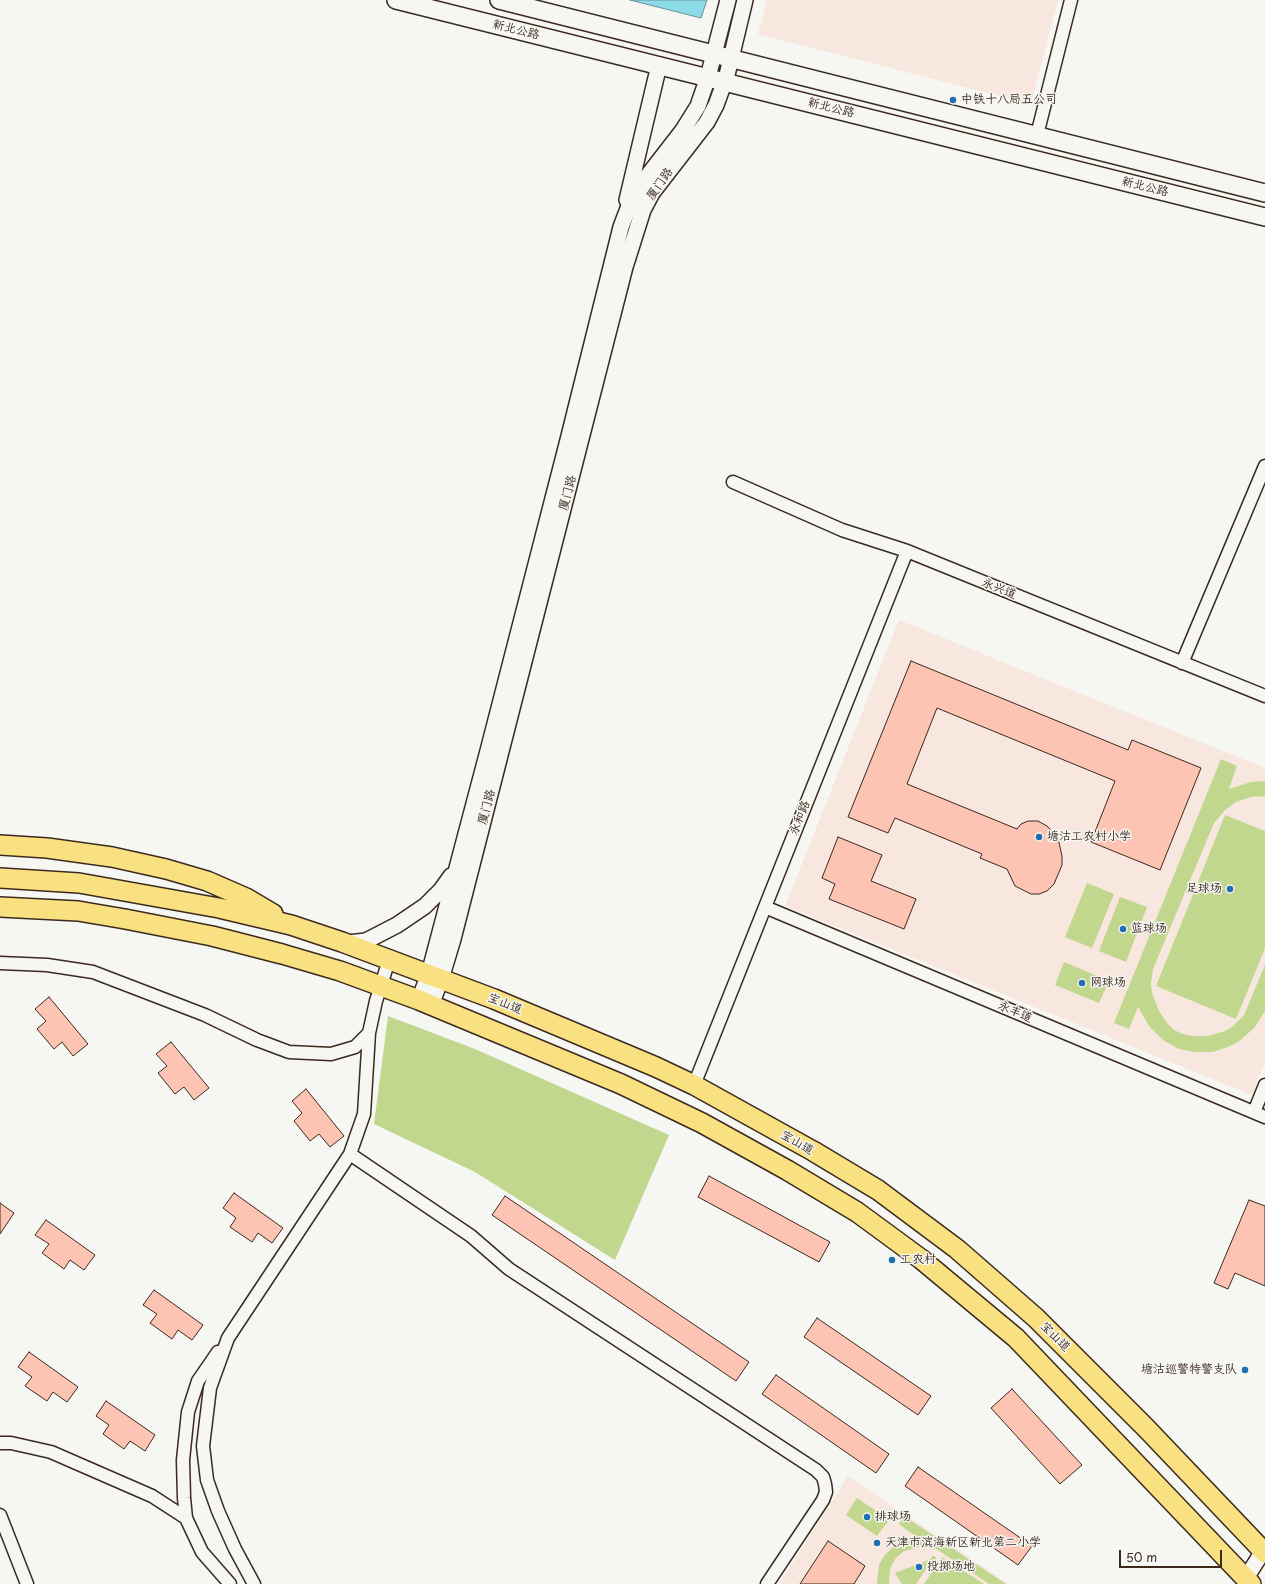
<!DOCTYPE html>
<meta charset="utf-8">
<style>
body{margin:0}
#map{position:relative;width:1265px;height:1584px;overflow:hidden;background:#f6f6f2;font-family:"Playpen Sans",sans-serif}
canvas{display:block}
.scale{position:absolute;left:1119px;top:1550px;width:103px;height:18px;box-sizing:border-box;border:2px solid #3b2a1e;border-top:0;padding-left:5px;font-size:12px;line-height:14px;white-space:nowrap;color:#3b2a1e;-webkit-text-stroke:3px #f6f6f2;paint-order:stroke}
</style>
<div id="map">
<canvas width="1265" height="1584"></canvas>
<div class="scale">50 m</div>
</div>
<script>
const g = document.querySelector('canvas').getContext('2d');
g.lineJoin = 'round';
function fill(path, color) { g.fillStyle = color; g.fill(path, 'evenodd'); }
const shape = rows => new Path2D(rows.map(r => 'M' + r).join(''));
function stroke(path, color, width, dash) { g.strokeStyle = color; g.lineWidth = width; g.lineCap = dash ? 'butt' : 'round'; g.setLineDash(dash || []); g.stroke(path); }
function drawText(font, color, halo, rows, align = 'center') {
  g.font = font + ' "Playpen Sans","LXGW WenKai TC",sans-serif'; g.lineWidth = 3; g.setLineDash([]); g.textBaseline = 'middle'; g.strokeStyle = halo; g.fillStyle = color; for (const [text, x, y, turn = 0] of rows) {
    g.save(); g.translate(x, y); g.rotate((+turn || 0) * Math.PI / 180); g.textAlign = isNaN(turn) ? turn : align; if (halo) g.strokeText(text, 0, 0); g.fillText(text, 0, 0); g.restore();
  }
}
const built = shape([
 [767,0,1058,0,1031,104,758,34],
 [899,620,1265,768,1265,1062,1252,1095,785,906],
 [848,1476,1009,1584,779,1584]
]);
const green = shape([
 [1221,759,1237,766,1229,789,1251,782,1265,781,1265,796,1251,797,1236,802,1225,810,1214,823,1153,969,1151,984,1152,993,1159,1011,1167,1023,1174,1030,1183,1034,1191,1036,1208,1036,1225,1031,1232,1027,1244,1015,1265,965,1265,1011,1254,1028,1238,1042,1228,1047,1212,1052,1195,1052,1179,1049,1163,1040,1149,1026,1138,1007,1129,1029,1114,1023],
 [1225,815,1265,831,1265,948,1236,1019,1156,986],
 [1087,883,1114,894,1092,948,1065,937],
 [1120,897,1147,907,1126,962,1099,951],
 [1064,962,1109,981,1099,1003,1055,985],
 [388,1016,475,1049,669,1135,615,1260,475,1172,374,1124],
 [857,1498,889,1520,877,1536,846,1515],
 [904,1516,1006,1584,989,1584,938,1550,932,1547,919,1547,904,1551,895,1559,890,1569,889,1584,877,1584,879,1565,884,1556,896,1544,905,1539,915,1536,899,1524],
 [932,1556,935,1556,936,1559,932,1560,916,1584,902,1584,895,1573,931,1559],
 [942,1557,984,1584,924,1584]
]);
const water = shape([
 [630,0,707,0,701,18,630,0]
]);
const building = shape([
 [911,661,1128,750,1132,740,1201,768,1160,870,1091,842,1115,781,937,708,907,784,1017,829,1021,824,1028,821,1038,821,1047,826,1058,838,1062,856,1062,865,1054,884,1047,891,1039,894,1031,894,1015,886,1007,869,980,858,982,854,895,818,888,833,848,817,911,661],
 [838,837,882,855,871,881,916,899,904,929,829,899,835,884,822,878,838,837],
 [49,997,88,1044,73,1056,62,1042,54,1049,37,1029,46,1021,35,1009,49,997],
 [171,1042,209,1088,194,1100,184,1087,175,1094,158,1073,167,1066,156,1054,171,1042],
 [306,1089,344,1136,330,1147,319,1134,310,1141,294,1121,302,1113,292,1101,306,1089],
 [709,1176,830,1242,819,1262,698,1197,709,1176],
 [234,1193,283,1228,272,1243,258,1233,252,1242,230,1227,236,1218,223,1208,234,1193],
 [505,1196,749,1362,736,1381,492,1215,505,1196],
 [1249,1200,1265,1206,1265,1286,1235,1273,1228,1289,1214,1283,1249,1200],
 [0,1203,14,1213,0,1234,0,1203],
 [46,1220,95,1255,84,1270,70,1260,64,1269,42,1253,49,1244,35,1235,46,1220],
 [154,1290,203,1325,192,1340,178,1330,172,1339,150,1323,157,1314,143,1305,154,1290],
 [817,1318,931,1396,918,1415,804,1337,817,1318],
 [29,1352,78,1387,67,1402,53,1392,47,1401,25,1386,32,1377,18,1367,29,1352],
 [776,1375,889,1454,876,1473,762,1394,776,1375],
 [1012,1389,1082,1465,1060,1484,991,1408,1012,1389],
 [106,1401,155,1435,145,1451,130,1441,124,1449,103,1434,109,1425,96,1416,106,1401],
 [918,1467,1032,1546,1018,1565,905,1486,918,1467],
 [828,1541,865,1566,854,1584,800,1584,828,1541]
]);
const minor = shape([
 [1037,135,1071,0],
 [733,482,842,530,907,551,1265,696],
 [1182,663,1265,466],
 [765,907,1265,1117],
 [0,963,47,965,93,972,205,1015,257,1040,289,1052,331,1054,355,1047,369,1033],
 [694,1085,907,551],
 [1254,1112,1265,1085],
 [350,1154,471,1236,509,1269,816,1470,823,1477,825,1484,826,1492,823,1500,767,1584],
 [218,1352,198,1381,188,1412,183,1460,184,1498,186,1518,202,1552,230,1584],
 [0,1443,11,1443,51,1452,152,1496,186,1518],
 [0,1515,27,1584],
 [254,1584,235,1549,218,1511,207,1480,203,1446,210,1388,228,1338,350,1154,364,1114,369,1033,376,1001,389,960]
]);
const tertiary = shape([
 [627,200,659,65],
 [348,943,366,941,397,925,425,906,441,890,451,876],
 [419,1000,429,974,489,747,568,440,621,227,629,206,645,179,683,130,698,106,708,77,728,0],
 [431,1005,441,979,453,939,625,267,643,210,652,193,707,122,716,105,727,75,745,0],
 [1246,1578,1265,1548]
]);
const secondary = shape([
 [396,0,1265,217],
 [499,0,1265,193]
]);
const primary = shape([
 [0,845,47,848,112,857,166,869,207,881,246,898,273,914],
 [0,878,79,883,219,908,291,925,342,942,494,999,656,1067,694,1085,813,1151,878,1190,957,1249,1036,1318,1146,1428,1265,1553],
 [0,907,78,911,125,919,212,936,282,954,340,971,419,1000,621,1084,702,1123,787,1170,857,1212,921,1259,1016,1338,1251,1584]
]);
const markers = [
 [953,100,4,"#1f6fb2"],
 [1039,837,4,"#1f6fb2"],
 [1230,889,4,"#1f6fb2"],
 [1123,929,4,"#1f6fb2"],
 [1082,983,4,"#1f6fb2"],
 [892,1260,4,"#1f6fb2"],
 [1245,1370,4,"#1f6fb2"],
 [867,1517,4,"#1f6fb2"],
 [877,1543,4,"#1f6fb2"],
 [919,1567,4,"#1f6fb2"]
];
const streetNames = [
 ["新北公路",516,30,14],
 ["新北公路",831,108,14],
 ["厦门路",660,184,-55],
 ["新北公路",1145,187,14],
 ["厦门路",568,493,-76],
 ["永兴道",999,589,22],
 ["厦门路",487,807,-76],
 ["永和路",800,818,-68],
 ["宝山道",505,1004,22],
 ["永丰道",1015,1012,23],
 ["宝山道",797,1143,30],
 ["宝山道",1055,1337,45]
];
const poiNames = [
 ["中铁十八局五公司",961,100],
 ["塘沽工农村小学",1047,837],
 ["足球场",1222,889,"right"],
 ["篮球场",1131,929],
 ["网球场",1090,983],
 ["工农村",900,1260],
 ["塘沽巡警特警支队",1237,1370,"right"],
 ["排球场",875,1517],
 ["天津市滨海新区新北第二小学",885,1543],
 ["投掷场地",927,1567]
];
fill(built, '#f8e7df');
fill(green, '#c0d78d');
fill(water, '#8adae7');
stroke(water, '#6a9497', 1);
fill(building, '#fdc3b3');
stroke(building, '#3b2a1e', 1);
stroke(minor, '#3b2a1e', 15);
stroke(tertiary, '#3b2a1e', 18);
stroke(secondary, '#3b2a1e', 20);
stroke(primary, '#3b2a1e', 22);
stroke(minor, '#f6f6f2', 12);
stroke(tertiary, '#f6f6f2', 15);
stroke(secondary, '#f6f6f2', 17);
stroke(primary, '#f9e181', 19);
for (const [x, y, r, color] of markers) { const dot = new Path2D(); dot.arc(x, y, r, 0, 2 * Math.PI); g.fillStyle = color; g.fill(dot); stroke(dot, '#f6f6f2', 1.5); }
drawText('12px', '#3b2a1e', '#f6f6f2', streetNames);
drawText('12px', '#3b2a1e', '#f6f6f2', poiNames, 'left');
</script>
